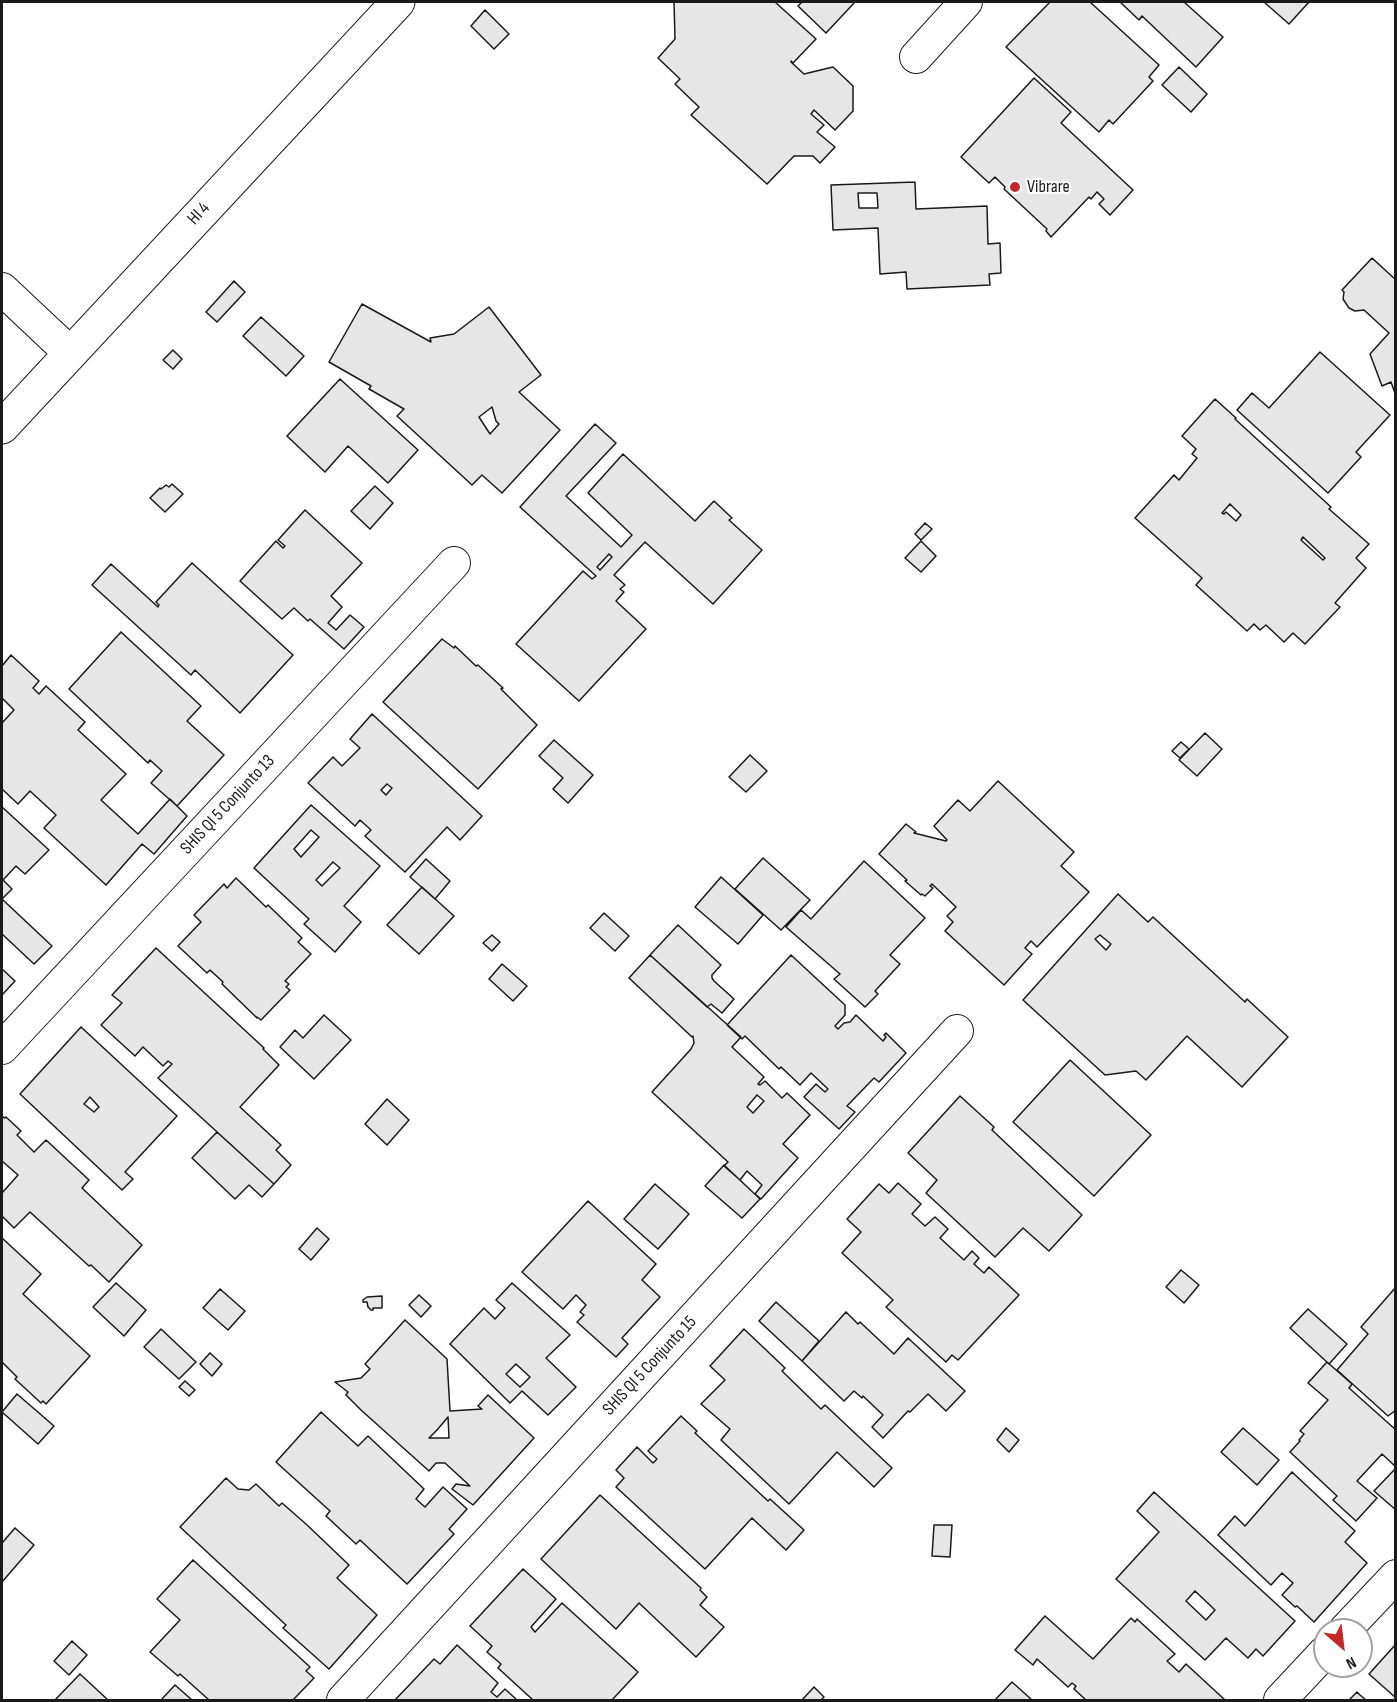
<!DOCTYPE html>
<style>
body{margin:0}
#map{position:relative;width:1397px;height:1702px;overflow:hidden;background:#fff;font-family:"Sofia Sans Condensed",sans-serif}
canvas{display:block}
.frame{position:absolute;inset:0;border:3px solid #1a1a1a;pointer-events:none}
.north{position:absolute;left:1313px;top:1618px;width:60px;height:60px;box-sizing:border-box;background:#fff;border:2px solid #a3a3a3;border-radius:50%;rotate:152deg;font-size:16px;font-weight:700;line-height:24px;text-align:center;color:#1a1a1a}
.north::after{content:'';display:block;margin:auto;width:21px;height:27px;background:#c62828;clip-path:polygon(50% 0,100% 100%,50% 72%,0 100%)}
</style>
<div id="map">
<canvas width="1397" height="1702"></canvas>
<div class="frame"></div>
<div class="north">N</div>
</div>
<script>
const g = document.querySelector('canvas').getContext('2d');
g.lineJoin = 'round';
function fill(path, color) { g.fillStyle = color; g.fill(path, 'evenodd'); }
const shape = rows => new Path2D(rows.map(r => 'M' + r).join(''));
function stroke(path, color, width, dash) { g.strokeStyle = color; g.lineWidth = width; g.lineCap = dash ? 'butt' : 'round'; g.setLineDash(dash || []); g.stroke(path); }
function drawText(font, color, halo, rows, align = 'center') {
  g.font = font + ' "Sofia Sans Condensed",sans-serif'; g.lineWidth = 4.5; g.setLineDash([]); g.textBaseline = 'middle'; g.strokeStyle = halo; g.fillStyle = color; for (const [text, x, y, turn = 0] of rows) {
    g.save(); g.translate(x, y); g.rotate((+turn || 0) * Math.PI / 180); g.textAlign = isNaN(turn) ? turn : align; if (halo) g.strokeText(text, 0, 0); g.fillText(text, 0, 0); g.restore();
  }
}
const building = shape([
 [674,2,775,2,816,39,793,63,791,61,791,62,804,74,833,67,853,86,853,111,835,130,814,110,811,114,824,125,817,132,835,147,820,163,813,156,794,156,767,184,691,115,699,107,675,84,680,79,658,58,675,39,674,2],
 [802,2,855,2,826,33,798,6,802,2],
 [1050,2,1090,2,1159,65,1149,77,1153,81,1113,124,1109,120,1099,132,1006,47,1050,2],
 [1120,2,1184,2,1223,37,1196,67,1142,16,1139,20,1120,2],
 [1264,2,1309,2,1289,24,1264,2],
 [485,10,509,34,494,49,471,26,485,10],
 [1179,67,1207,94,1191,112,1162,85,1179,67],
 [1034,78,1071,112,1061,123,1133,190,1110,215,1099,204,1104,199,1097,192,1091,199,1089,197,1051,237,1046,231,1047,229,1004,189,1005,187,995,177,989,183,961,157,1034,78],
 [915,182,916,209,987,206,988,244,1000,243,1001,273,989,274,990,285,907,289,906,272,880,274,878,228,833,230,831,185,915,182],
 [858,193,877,193,878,208,859,208,858,193],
 [1372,258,1396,280,1396,396,1391,382,1382,386,1370,354,1389,333,1364,310,1355,311,1349,308,1343,299,1344,292,1342,290,1372,258],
 [234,281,245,292,217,322,206,312,234,281],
 [362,304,431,342,430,338,454,334,489,307,541,375,519,392,560,430,502,493,482,475,472,485,397,416,404,409,369,389,371,386,329,362,362,304],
 [492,407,496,421,499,424,490,434,479,417,492,407],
 [261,317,304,356,286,376,243,336,261,317],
 [173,350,182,359,173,369,163,360,173,350],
 [1320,352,1390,415,1356,452,1361,457,1328,493,1237,410,1252,393,1269,408,1320,352],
 [340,379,418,450,388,483,348,446,325,472,287,436,340,379],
 [1215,399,1236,418,1235,419,1331,507,1329,509,1369,544,1356,558,1366,568,1335,603,1340,607,1305,644,1293,633,1284,642,1266,625,1260,630,1254,624,1247,631,1196,585,1202,578,1135,518,1174,475,1179,480,1197,458,1192,454,1196,449,1182,436,1215,399],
 [1230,504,1241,515,1236,521,1226,512,1224,514,1222,513,1230,504],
 [1303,537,1325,558,1323,560,1301,540,1303,537],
 [595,424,616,443,566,496,621,547,632,535,588,493,623,454,695,521,714,501,732,518,729,520,762,550,713,604,645,542,614,575,625,585,620,589,624,592,616,601,646,629,579,701,516,644,583,571,592,579,596,576,520,507,595,424],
 [609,554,612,557,600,570,597,567,609,554],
 [172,484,183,494,165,512,150,498,160,488,161,489,166,485,169,487,172,484],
 [375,486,393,503,370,529,351,511,375,486],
 [305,510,362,563,331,596,342,607,328,623,336,630,350,615,364,627,344,649,310,619,308,621,294,608,282,619,240,581,276,541,283,548,285,546,278,540,305,510],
 [925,523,932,529,921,540,915,534,925,523],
 [921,541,936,556,921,572,905,558,921,541],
 [192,563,293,655,240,713,195,670,191,675,92,585,111,564,158,607,159,605,156,602,192,563],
 [121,632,201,706,187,721,224,755,177,806,151,783,162,771,150,760,148,763,69,689,121,632],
 [442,639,454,648,455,646,476,666,478,665,503,688,501,689,537,725,478,789,383,702,442,639],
 [11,655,39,681,33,688,39,694,46,686,85,722,78,730,126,774,101,800,138,834,170,799,187,816,154,854,142,844,106,885,44,828,56,815,30,791,18,804,2,789,2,723,14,710,2,698,2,666,11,655],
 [372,714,482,816,460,840,447,827,405,872,365,836,371,830,360,820,355,826,308,783,333,757,342,766,360,748,350,739,372,714],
 [387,784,392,788,386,795,381,790,387,784],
 [1205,733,1222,749,1197,776,1179,760,1205,733],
 [554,740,593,775,568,803,553,789,563,778,539,756,554,740],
 [1181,742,1189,749,1180,758,1172,751,1181,742],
 [750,755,767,771,746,792,729,777,750,755],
 [998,781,1074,852,1061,866,1089,892,1037,947,1031,941,1025,948,1032,954,1004,985,945,931,953,922,947,916,956,907,932,884,930,886,933,888,925,896,922,894,921,895,905,881,907,880,879,854,906,824,916,832,914,833,946,841,947,840,934,826,958,800,970,811,998,781],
 [311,805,380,866,344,906,361,922,335,952,304,924,309,919,254,868,311,805],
 [311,830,319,837,301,857,294,849,311,830],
 [333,862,340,868,322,886,316,880,333,862],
 [2,807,49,850,25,874,16,866,3,880,12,889,2,899,52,946,34,964,2,934,2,807],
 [763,858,810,900,781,930,735,889,763,858],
 [426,859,450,881,435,899,410,877,426,859],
 [864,861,925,918,890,955,900,964,875,991,878,994,865,1007,834,979,840,974,786,927,801,910,811,919,864,861],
 [721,877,763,915,738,944,695,907,721,877],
 [236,878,266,907,268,905,302,938,298,942,311,954,285,981,289,984,286,987,290,990,261,1020,257,1017,257,1018,222,984,223,982,210,970,207,973,178,946,201,922,194,915,224,884,227,888,236,878],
 [422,887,454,916,419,954,387,925,422,887],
 [1118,894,1148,922,1153,917,1245,1002,1247,999,1288,1037,1242,1087,1187,1036,1146,1080,1136,1071,1105,1075,1023,1000,1118,894],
 [1100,935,1111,944,1106,950,1095,939,1100,935],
 [604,913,629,936,615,951,590,928,604,913],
 [678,925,721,965,712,975,712,978,714,981,734,999,722,1013,711,1004,707,1007,650,955,678,925],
 [492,935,500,942,492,951,483,943,492,935],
 [156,948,264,1048,263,1049,279,1065,240,1107,281,1145,276,1150,291,1165,274,1184,158,1078,172,1064,168,1061,163,1066,143,1047,135,1056,101,1025,122,1003,112,995,156,948],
 [650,955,741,1037,732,1047,764,1077,758,1084,760,1085,765,1081,782,1098,787,1093,810,1115,783,1144,798,1158,761,1199,755,1194,762,1185,747,1171,740,1180,724,1166,728,1162,652,1092,691,1049,694,1043,693,1036,692,1037,629,978,650,955],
 [757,1095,764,1101,753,1113,747,1107,757,1095],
 [791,955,845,1005,845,1015,835,1026,838,1029,844,1023,850,1022,856,1015,883,1041,886,1037,884,1035,886,1033,906,1053,879,1082,874,1078,847,1106,855,1112,839,1129,804,1097,816,1084,825,1092,828,1089,811,1073,800,1085,781,1067,779,1069,777,1067,745,1036,742,1039,727,1025,791,955],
 [502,964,527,986,513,1001,489,979,502,964],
 [2,969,15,981,2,995,2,969],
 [324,1015,351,1040,314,1079,280,1047,295,1030,303,1038,324,1015],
 [81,1027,177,1116,125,1172,133,1179,122,1190,20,1094,81,1027],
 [90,1097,99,1107,94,1112,84,1104,90,1097],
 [1070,1060,1151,1135,1094,1196,1013,1122,1070,1060],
 [960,1096,994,1127,992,1130,1082,1215,1049,1251,1023,1228,995,1257,926,1193,937,1180,908,1153,960,1096],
 [387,1099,409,1120,387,1145,365,1124,387,1099],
 [3,1117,5,1118,6,1117,21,1131,17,1135,34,1152,46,1140,89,1180,82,1188,142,1245,109,1282,91,1265,89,1266,30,1212,14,1228,2,1216,2,1193,18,1175,2,1161,2,1118,3,1117],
 [217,1132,274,1184,262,1197,249,1185,235,1199,192,1158,217,1132],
 [724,1165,760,1199,742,1218,705,1186,724,1165],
 [898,1183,921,1204,912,1214,925,1226,935,1217,948,1229,940,1238,964,1260,972,1251,979,1258,974,1264,984,1273,989,1267,1019,1295,958,1360,952,1355,946,1362,886,1307,893,1300,842,1253,861,1232,847,1219,879,1184,889,1193,898,1183],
 [655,1184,689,1214,658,1249,624,1219,655,1184],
 [588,1201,656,1264,642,1280,660,1297,622,1338,628,1344,616,1357,577,1322,584,1315,580,1312,586,1305,576,1295,563,1309,522,1272,588,1201],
 [317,1228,329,1239,311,1260,299,1249,317,1228],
 [2,1238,41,1274,23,1294,90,1356,46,1404,43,1401,41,1403,15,1379,17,1377,2,1362,2,1238],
 [1181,1270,1199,1285,1184,1303,1166,1287,1181,1270],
 [116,1283,146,1310,124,1336,93,1307,116,1283],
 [512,1283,570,1335,546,1358,576,1387,548,1415,522,1391,510,1403,450,1344,484,1308,495,1319,505,1308,496,1300,512,1283],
 [516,1364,530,1377,520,1387,506,1374,516,1364],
 [1396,1287,1396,1410,1388,1416,1337,1370,1368,1334,1361,1327,1396,1287],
 [220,1289,245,1311,228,1330,203,1308,220,1289],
 [419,1295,431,1306,421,1317,409,1305,419,1295],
 [382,1296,382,1308,373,1308,373,1310,371,1310,368,1307,367,1302,363,1302,363,1300,367,1297,382,1296],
 [776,1302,819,1341,802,1361,759,1321,776,1302],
 [1308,1309,1347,1344,1329,1364,1290,1328,1308,1309],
 [846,1312,858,1324,860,1322,894,1354,908,1338,965,1391,946,1411,928,1394,910,1412,908,1411,883,1438,872,1427,883,1415,863,1396,862,1398,854,1391,844,1401,802,1361,846,1312],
 [405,1320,447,1359,450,1411,482,1409,478,1406,488,1395,534,1438,473,1505,452,1489,456,1484,470,1486,445,1463,436,1463,429,1471,361,1410,346,1395,348,1392,335,1382,361,1378,370,1369,365,1364,405,1320],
 [448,1417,449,1438,429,1438,437,1430,448,1417],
 [161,1329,196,1362,179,1379,144,1347,161,1329],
 [744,1329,785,1368,782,1371,821,1409,825,1405,892,1468,874,1487,837,1452,789,1504,721,1440,730,1429,701,1404,725,1380,710,1366,744,1329],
 [210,1353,222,1364,212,1376,200,1364,210,1353],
 [1327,1362,1352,1384,1349,1388,1396,1430,1396,1467,1382,1454,1357,1481,1377,1498,1356,1521,1333,1500,1337,1496,1290,1452,1300,1441,1299,1440,1304,1434,1300,1431,1328,1400,1308,1383,1327,1362],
 [185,1381,195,1390,189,1396,179,1387,185,1381],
 [17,1394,54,1426,38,1444,2,1412,17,1394],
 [321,1412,358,1446,368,1436,424,1489,416,1499,425,1507,443,1487,467,1509,449,1529,454,1534,407,1584,360,1540,356,1544,326,1516,330,1511,276,1462,321,1412],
 [681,1416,697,1431,695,1433,768,1501,770,1499,804,1530,786,1550,752,1518,705,1569,616,1487,624,1478,616,1470,637,1447,653,1463,657,1459,648,1451,681,1416],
 [1006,1428,1019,1440,1009,1452,997,1440,1006,1428],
 [1243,1428,1279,1460,1257,1485,1221,1452,1243,1428],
 [1396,1468,1396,1510,1374,1491,1396,1468],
 [1292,1472,1355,1531,1345,1542,1367,1563,1314,1622,1297,1606,1295,1607,1282,1595,1293,1583,1282,1573,1271,1585,1218,1535,1235,1516,1245,1526,1292,1472],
 [226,1478,238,1489,249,1490,256,1484,279,1506,282,1503,306,1524,349,1565,337,1578,377,1615,329,1669,283,1628,286,1625,180,1527,226,1478],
 [1154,1492,1295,1621,1263,1656,1256,1649,1248,1658,1226,1638,1205,1660,1116,1579,1159,1532,1137,1511,1154,1492],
 [1195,1591,1215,1610,1206,1620,1186,1601,1195,1591],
 [600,1495,701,1588,700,1590,707,1597,700,1605,724,1627,696,1657,639,1603,616,1629,541,1559,600,1495],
 [934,1525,952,1525,950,1557,932,1556,934,1525],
 [15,1528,34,1545,2,1582,2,1543,15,1528],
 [193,1560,310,1667,306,1671,314,1678,293,1700,209,1700,180,1674,178,1676,150,1652,180,1620,157,1599,193,1560],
 [523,1569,556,1599,531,1627,535,1632,562,1603,638,1672,612,1700,533,1700,498,1668,501,1664,487,1652,492,1646,470,1626,523,1569],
 [1045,1616,1093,1659,1131,1618,1135,1622,1137,1619,1175,1654,1167,1661,1179,1672,1186,1664,1225,1700,1086,1700,1074,1689,1076,1686,1072,1683,1068,1687,1037,1659,1033,1665,1015,1650,1045,1616],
 [72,1641,87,1655,69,1675,54,1661,72,1641],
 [1396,1644,1396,1698,1369,1674,1396,1644],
 [457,1645,498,1683,491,1692,497,1697,505,1689,517,1700,395,1700,434,1659,440,1664,457,1645],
 [80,1674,108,1700,55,1700,80,1674],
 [1012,1682,1032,1700,995,1700,1012,1682],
 [175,1685,192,1700,161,1700,175,1685],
 [814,1687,824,1697,821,1700,802,1700,814,1687],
 [1357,1692,1360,1695,1366,1700,1349,1700,1357,1692]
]);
const minor = shape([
 [916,57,966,2],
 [2,289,69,352],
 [2,1048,454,563],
 [1345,1630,1396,1576],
 [343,1700,957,1031],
 [1280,1700,1325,1652]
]);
const tertiary = shape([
 [2,427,398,2]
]);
const markers = [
 [1015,187,6,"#c62828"]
];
const poiNames = [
 ["Vibrare",1027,187]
];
const streetNames = [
 ["HI 4",199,214,-47],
 ["SHIS QI 5 Conjunto 13",228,805,-47],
 ["SHIS QI 5 Conjunto 15",650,1366,-47]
];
fill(building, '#e6e6e6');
stroke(building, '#1a1a1a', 1.5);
stroke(minor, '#1a1a1a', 34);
stroke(tertiary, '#1a1a1a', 35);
stroke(minor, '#fff', 32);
stroke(tertiary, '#fff', 33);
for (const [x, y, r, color] of markers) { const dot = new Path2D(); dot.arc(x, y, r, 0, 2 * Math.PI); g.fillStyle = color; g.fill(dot); stroke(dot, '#fff', 2); }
drawText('18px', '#1a1a1a', '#fff', poiNames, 'left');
drawText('18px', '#1a1a1a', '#fff', streetNames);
</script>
